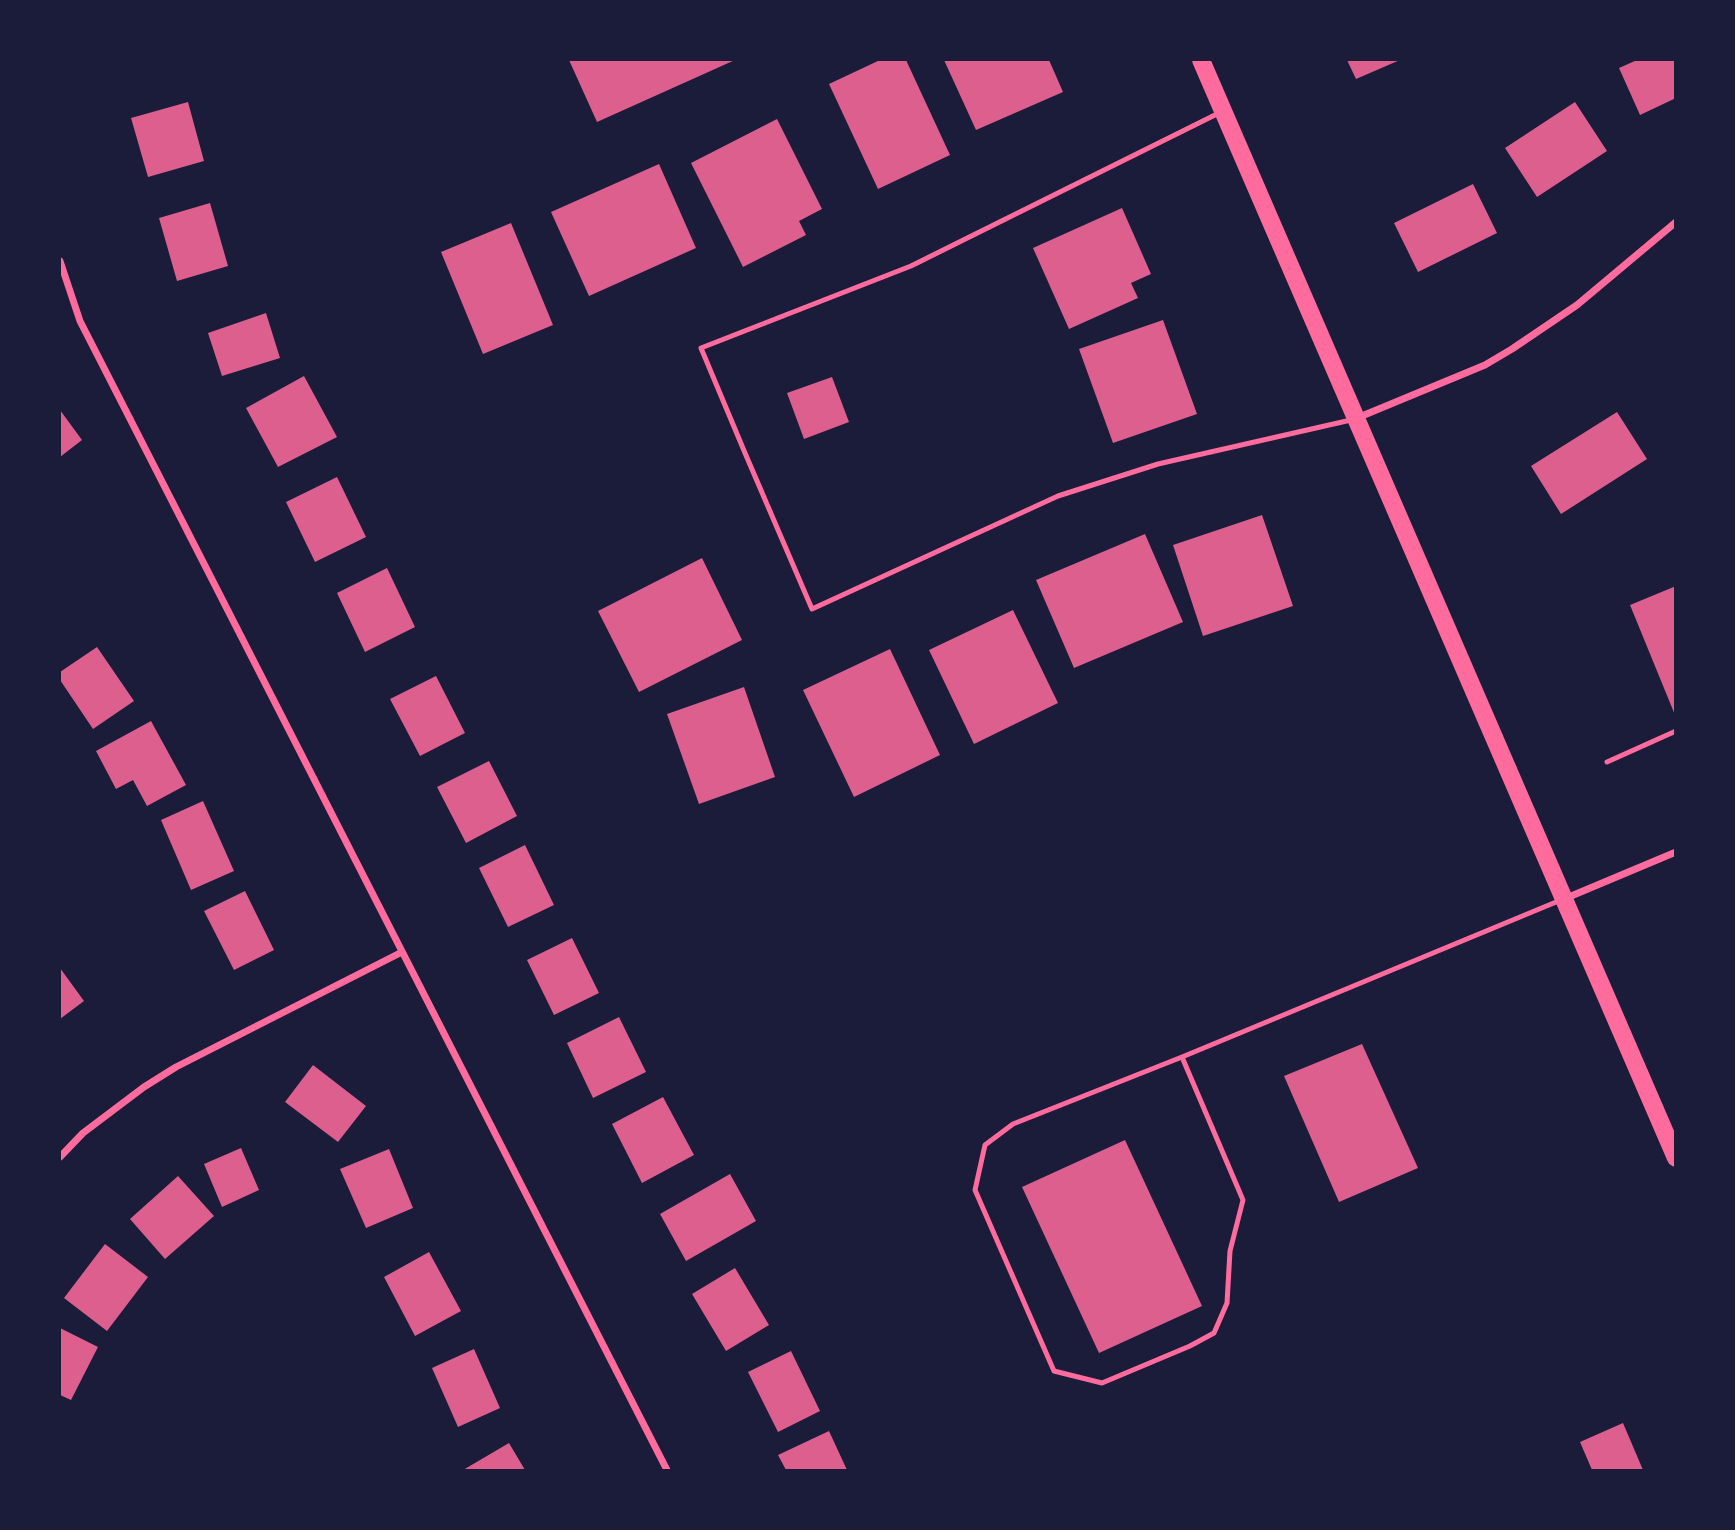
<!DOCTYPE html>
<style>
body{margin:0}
#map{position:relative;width:1735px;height:1530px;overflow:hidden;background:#1b1b3a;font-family:"IBM Plex Serif",serif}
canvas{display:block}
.frame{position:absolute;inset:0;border:61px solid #1b1b3a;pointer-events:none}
</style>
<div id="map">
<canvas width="1735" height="1530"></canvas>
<div class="frame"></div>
</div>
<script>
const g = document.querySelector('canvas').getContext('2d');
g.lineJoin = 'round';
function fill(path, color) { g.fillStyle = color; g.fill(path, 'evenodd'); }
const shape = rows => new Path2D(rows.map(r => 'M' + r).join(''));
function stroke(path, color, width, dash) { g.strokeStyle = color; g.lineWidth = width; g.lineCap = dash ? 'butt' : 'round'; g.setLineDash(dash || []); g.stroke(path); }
const building = shape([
 [569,60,735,60,597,122],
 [880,60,906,60,950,155,878,189,829,84],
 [944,60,1049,60,1063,92,976,130],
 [1347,60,1400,60,1356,79],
 [1637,60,1676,60,1676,98,1640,115,1619,68],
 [188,102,204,161,148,177,131,118],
 [1575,102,1607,151,1537,197,1505,148],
 [777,119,822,209,799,221,806,235,743,267,691,163],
 [659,164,696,248,589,296,551,212],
 [1473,184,1497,233,1418,272,1394,223],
 [210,203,228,266,177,281,159,218],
 [1122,208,1151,274,1131,283,1138,298,1069,329,1033,248],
 [511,223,553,325,483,354,441,252],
 [266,313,280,358,222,376,208,333],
 [1163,320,1197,414,1113,443,1079,349],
 [304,376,337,437,278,467,246,408],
 [832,377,849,422,804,439,787,393],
 [60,410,82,440,60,457],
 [1617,412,1647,459,1561,514,1531,466],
 [337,477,366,537,315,562,286,502],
 [1262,515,1293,606,1203,636,1173,545],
 [1145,534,1183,622,1074,668,1036,580],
 [702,558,742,640,639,692,598,611],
 [387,568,415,627,365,652,337,593],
 [1676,586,1676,715,1675,715,1630,605],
 [1013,610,1058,703,974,744,929,650],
 [97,647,134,701,93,729,60,680,60,672],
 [890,649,940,755,854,797,803,690],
 [436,676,465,733,420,756,390,699],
 [744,687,775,777,699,804,667,714],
 [151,721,186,785,147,806,133,780,116,789,96,751],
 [489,761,517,816,466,843,437,787],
 [203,801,234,871,191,890,161,820],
 [525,845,554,905,508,927,479,868],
 [245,891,274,950,234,970,204,911],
 [572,938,599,993,554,1015,527,960],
 [60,968,84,1001,60,1019],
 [619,1017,646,1072,593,1098,567,1043],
 [1362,1044,1418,1168,1339,1202,1284,1076],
 [313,1065,366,1106,338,1142,285,1102],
 [663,1097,694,1155,642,1183,612,1124],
 [1125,1140,1202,1306,1099,1353,1022,1187],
 [241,1148,259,1190,222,1207,204,1164],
 [389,1149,413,1208,366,1228,340,1169],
 [730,1174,756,1221,686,1261,660,1214],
 [178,1176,214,1216,165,1259,130,1219],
 [105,1244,148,1277,107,1331,64,1298],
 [429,1252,461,1311,415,1336,384,1277],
 [735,1268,769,1325,726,1351,692,1294],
 [60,1328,98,1347,71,1400,60,1395],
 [474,1349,500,1408,458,1427,432,1368],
 [791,1351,820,1411,778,1432,748,1372],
 [1623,1423,1643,1470,1592,1470,1580,1442],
 [829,1431,847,1470,786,1470,778,1455],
 [509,1443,525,1470,463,1470]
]);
const service = shape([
 [1221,112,911,266,701,348,745,453,812,609,1058,496,1158,464,1351,420],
 [1607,762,1676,731],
 [1182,1057,1243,1200,1230,1251,1227,1303,1214,1333,1190,1346,1102,1383,1054,1371,975,1190,985,1145,1013,1124,1182,1057,1561,900]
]);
const minor = shape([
 [60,261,80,321,667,1470],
 [1357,418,1485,365,1512,349,1577,305,1676,222],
 [1564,899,1676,852],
 [60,1157,83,1133,144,1087,176,1067,402,952]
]);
const primary = shape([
 [1201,60,1676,1158]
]);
fill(building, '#dd5f8e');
stroke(service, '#ff6b9d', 5);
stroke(minor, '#ff6b9d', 7);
stroke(primary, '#ff6b9d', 18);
</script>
